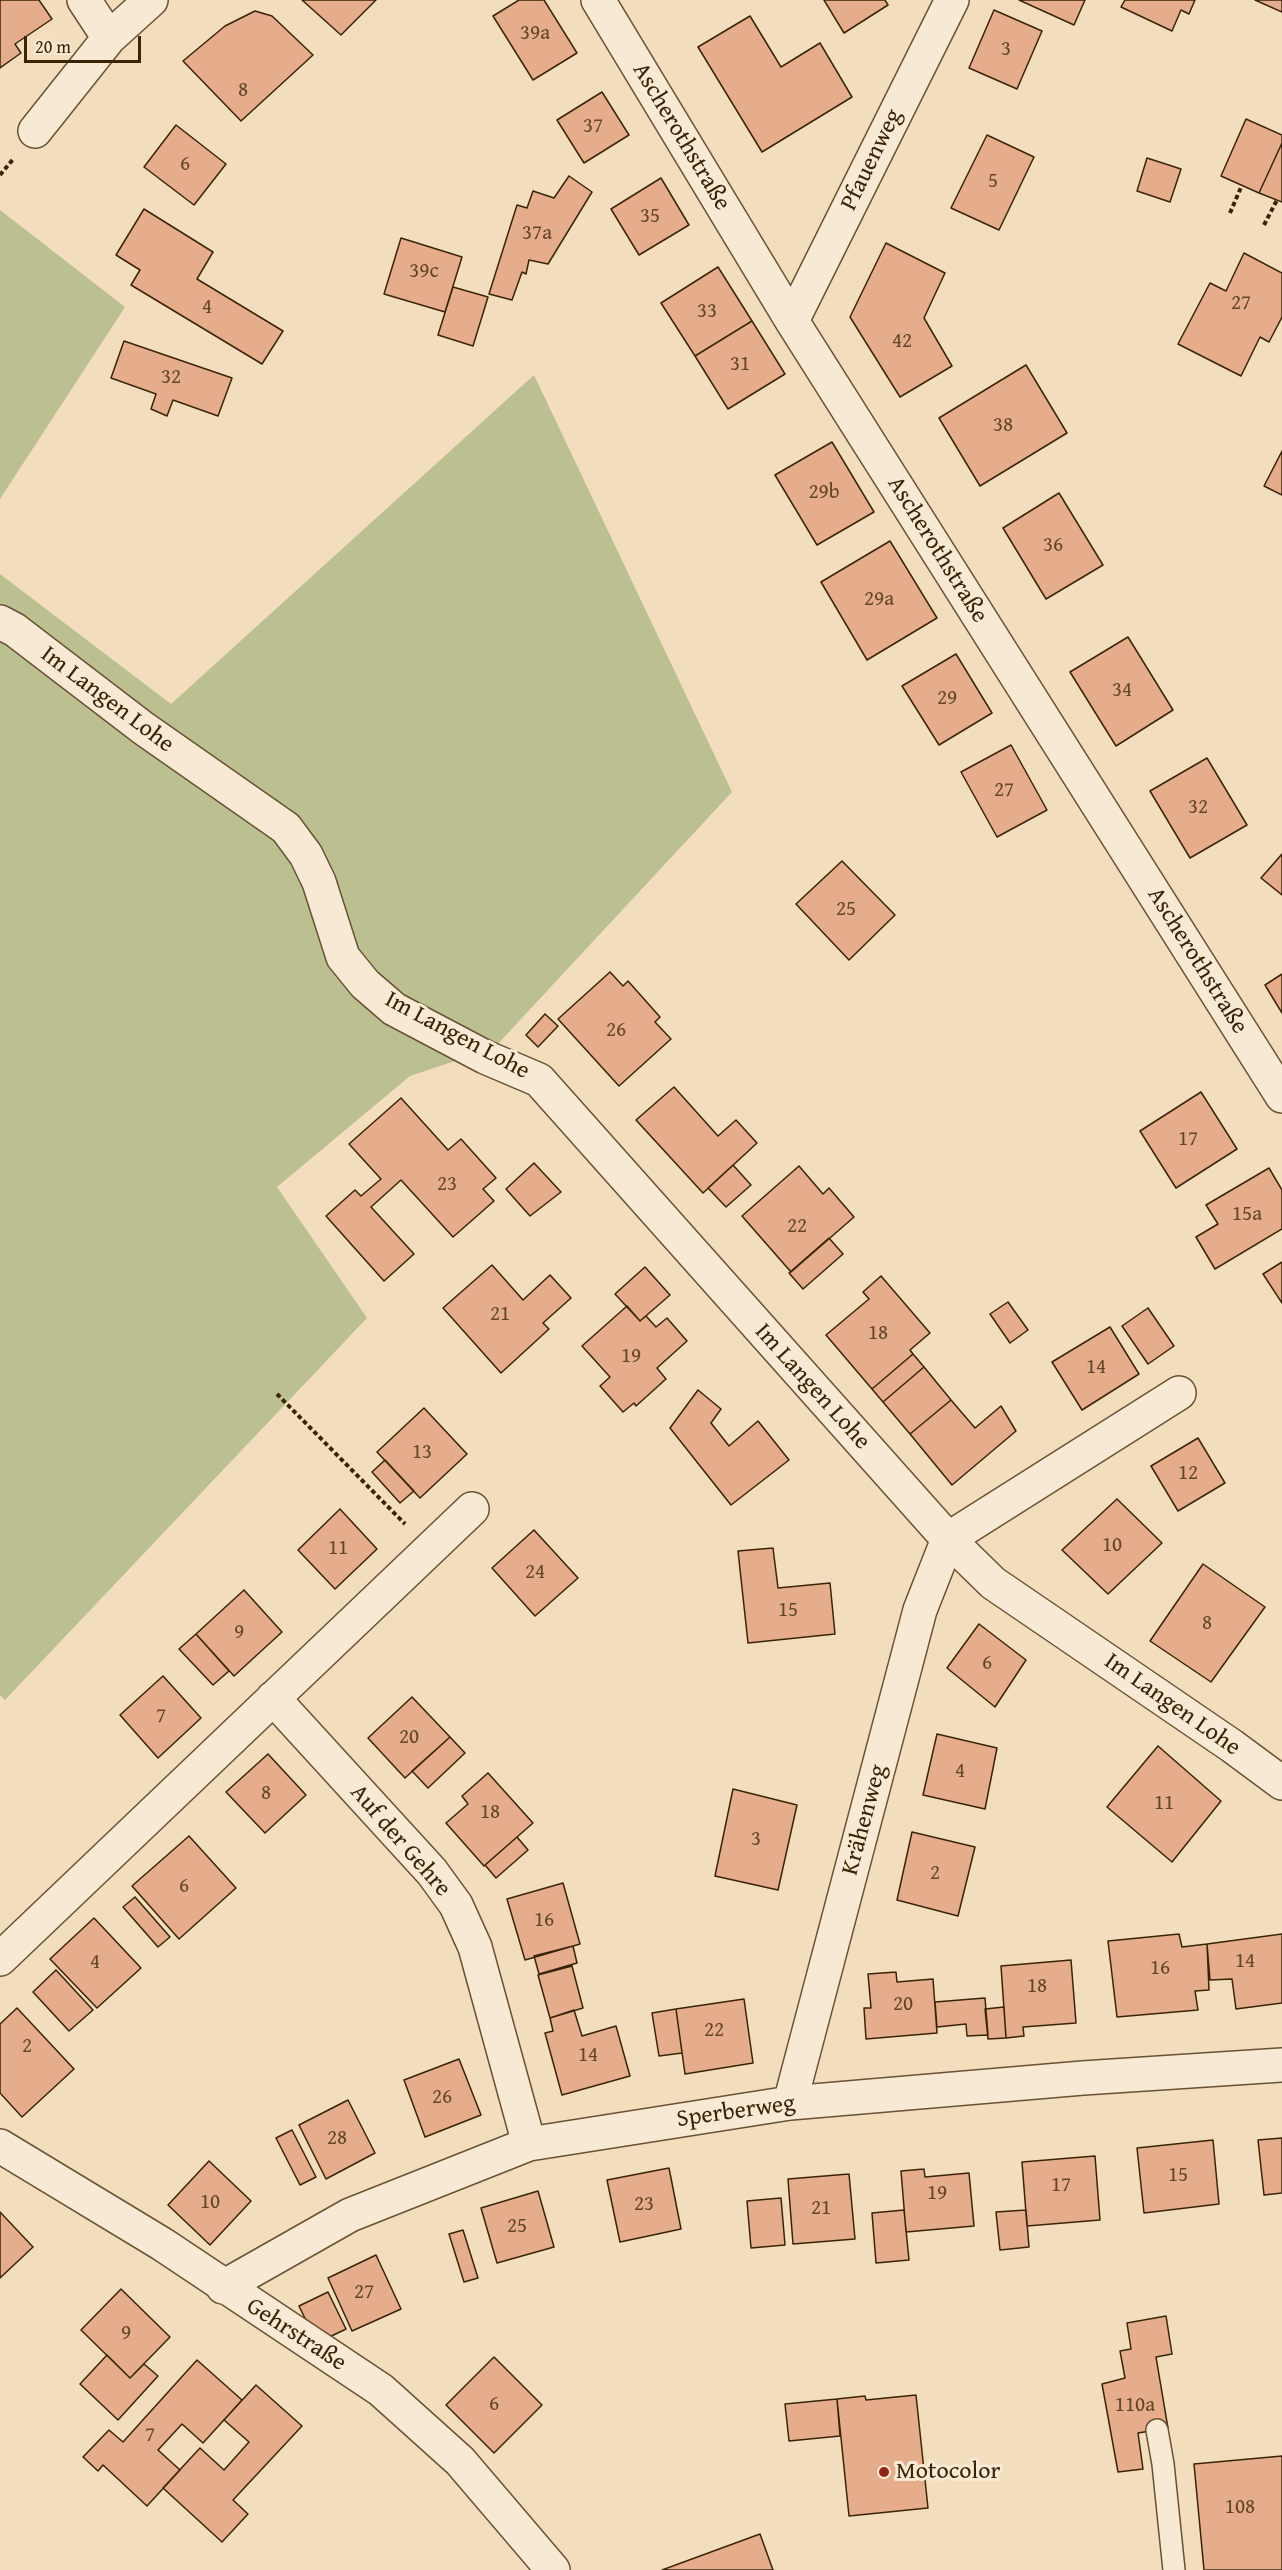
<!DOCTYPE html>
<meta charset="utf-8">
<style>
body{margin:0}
#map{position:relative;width:1282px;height:2570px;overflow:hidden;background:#f2ddbc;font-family:"Gentium Book Plus",serif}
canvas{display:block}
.scale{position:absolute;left:24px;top:36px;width:117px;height:27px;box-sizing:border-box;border:3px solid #3a2407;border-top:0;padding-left:8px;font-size:18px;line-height:21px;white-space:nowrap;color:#3a2407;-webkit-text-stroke:4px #f7e9d3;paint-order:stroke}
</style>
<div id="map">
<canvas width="1282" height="2570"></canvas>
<div class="scale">20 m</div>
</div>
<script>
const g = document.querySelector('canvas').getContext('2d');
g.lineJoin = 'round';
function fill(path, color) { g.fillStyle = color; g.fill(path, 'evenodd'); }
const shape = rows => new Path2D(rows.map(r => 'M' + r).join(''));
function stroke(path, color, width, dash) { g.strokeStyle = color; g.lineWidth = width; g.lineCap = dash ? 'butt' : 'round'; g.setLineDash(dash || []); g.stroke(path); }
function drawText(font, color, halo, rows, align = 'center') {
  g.font = font + ' "Gentium Book Plus",serif'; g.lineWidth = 6; g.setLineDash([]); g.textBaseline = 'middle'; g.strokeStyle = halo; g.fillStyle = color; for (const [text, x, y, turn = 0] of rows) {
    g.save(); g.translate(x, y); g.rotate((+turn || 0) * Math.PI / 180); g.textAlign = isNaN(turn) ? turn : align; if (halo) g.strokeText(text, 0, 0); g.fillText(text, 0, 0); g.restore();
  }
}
const green = shape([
 [0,210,125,307,0,499],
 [534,375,732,792,494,1048,410,1076,277,1187,367,1318,5,1700,0,1695,0,574,171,704]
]);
const building = shape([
 [0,0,39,0,52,19,15,44,21,53,0,68,0,0],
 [302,0,376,0,341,35,302,0],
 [519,0,544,0,577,53,533,80,493,16,519,0],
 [824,0,885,0,888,5,844,33,824,0],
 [1019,0,1085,0,1074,25,1019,0],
 [1125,0,1195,0,1189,14,1181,10,1172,31,1121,7,1125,0],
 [1255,0,1282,0,1282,12,1255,0],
 [994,10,1042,31,1017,89,969,68,994,10],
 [255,11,272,16,313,55,241,121,183,61,225,26,255,11],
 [750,16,781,67,820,43,852,97,762,152,698,47,750,16],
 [602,92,629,135,584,163,557,120,602,92],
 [1246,119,1282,135,1282,143,1259,193,1221,176,1246,119],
 [176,125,226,164,194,205,144,167,176,125],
 [987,135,1034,157,999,230,951,208,987,135],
 [1282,143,1282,202,1259,193,1282,143],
 [1147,158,1181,169,1170,202,1137,191,1147,158],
 [569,176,592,192,548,264,529,260,526,274,522,272,512,300,489,294,517,205,527,208,533,191,554,198,569,176],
 [661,178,689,225,639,255,611,209,661,178],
 [144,209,213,252,197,279,283,331,262,364,131,285,140,270,116,255,144,209],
 [401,238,462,257,445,312,384,294,401,238],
 [886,243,945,273,924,318,952,366,900,397,850,317,886,243],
 [1244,253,1282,273,1282,317,1269,342,1260,337,1241,376,1178,344,1210,283,1226,291,1244,253],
 [718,267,752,321,695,356,661,303,718,267],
 [453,287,488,297,473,346,438,335,453,287],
 [752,321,785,374,728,409,695,356,752,321],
 [124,341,232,378,218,416,173,400,167,416,151,409,156,394,111,378,124,341],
 [1026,365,1067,433,980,486,939,418,1026,365],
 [832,442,874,512,817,545,775,475,832,442],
 [1282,451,1282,495,1264,486,1282,451],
 [1059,493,1103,565,1046,599,1003,528,1059,493],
 [890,541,937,618,867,660,821,582,890,541],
 [1128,637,1173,710,1116,746,1070,672,1128,637],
 [956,654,992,713,939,745,902,686,956,654],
 [1011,745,1047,810,997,837,961,772,1011,745],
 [1207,758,1247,825,1190,858,1150,791,1207,758],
 [1282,854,1282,895,1261,878,1282,854],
 [842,861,895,915,849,960,796,904,842,861],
 [610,972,623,986,628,981,660,1017,655,1022,671,1039,619,1086,558,1019,610,972],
 [1282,974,1282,1013,1265,985,1282,974],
 [545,1014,558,1026,538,1047,526,1035,545,1014],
 [674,1087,718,1136,736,1120,757,1143,703,1193,636,1120,674,1087],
 [1201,1092,1237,1149,1176,1188,1140,1131,1201,1092],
 [401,1098,448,1150,461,1139,496,1178,483,1189,494,1201,453,1237,401,1180,371,1207,414,1254,384,1281,326,1216,355,1190,361,1196,381,1179,349,1144,401,1098],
 [534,1163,561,1192,530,1216,506,1189,534,1163],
 [733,1165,751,1185,726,1207,708,1188,733,1165],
 [799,1166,823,1194,829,1188,854,1217,791,1272,742,1216,799,1166],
 [1269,1168,1282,1190,1282,1229,1215,1269,1196,1237,1218,1224,1206,1205,1269,1168],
 [829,1238,843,1254,803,1289,789,1273,829,1238],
 [1282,1262,1282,1303,1263,1274,1282,1262],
 [492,1265,523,1300,550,1275,571,1298,543,1323,549,1329,501,1373,443,1308,492,1265],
 [645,1267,670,1295,640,1321,615,1294,645,1267],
 [881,1276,930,1333,910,1350,913,1354,872,1389,826,1335,869,1299,863,1292,881,1276],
 [1008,1302,1028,1330,1010,1343,990,1314,1008,1302],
 [627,1306,640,1321,646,1316,656,1327,667,1318,687,1341,657,1368,666,1379,636,1406,634,1403,623,1412,600,1386,610,1377,582,1346,627,1306],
 [1148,1308,1174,1346,1148,1364,1122,1326,1148,1308],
 [1110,1327,1139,1374,1082,1410,1052,1362,1110,1327],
 [913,1354,924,1367,883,1402,872,1389,913,1354],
 [924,1367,951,1400,910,1434,883,1402,924,1367],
 [698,1390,721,1409,711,1423,729,1446,758,1421,789,1460,731,1505,670,1428,698,1390],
 [951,1400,975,1428,1001,1406,1016,1431,952,1485,910,1434,951,1400],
 [424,1408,467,1454,420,1498,377,1452,424,1408],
 [1198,1438,1225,1483,1178,1511,1151,1466,1198,1438],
 [385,1460,414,1491,400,1503,372,1472,385,1460],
 [1117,1499,1162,1543,1108,1594,1062,1550,1117,1499],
 [340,1509,377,1549,335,1589,298,1550,340,1509],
 [534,1530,578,1578,535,1616,492,1568,534,1530],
 [773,1548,778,1588,830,1583,835,1634,748,1643,738,1551,773,1548],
 [1203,1564,1265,1607,1211,1682,1150,1641,1203,1564],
 [244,1590,282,1632,234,1676,196,1634,244,1590],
 [979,1624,1026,1660,995,1707,947,1668,979,1624],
 [196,1634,229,1671,213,1685,179,1649,196,1634],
 [163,1676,201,1718,158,1758,120,1715,163,1676],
 [412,1697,450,1737,405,1778,368,1738,412,1697],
 [937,1734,997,1748,985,1809,923,1795,937,1734],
 [450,1737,465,1753,428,1788,412,1771,450,1737],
 [1158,1746,1221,1801,1172,1862,1107,1807,1158,1746],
 [268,1754,306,1795,265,1833,226,1792,268,1754],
 [488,1773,533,1823,484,1866,446,1823,468,1804,462,1796,488,1773],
 [733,1789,797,1805,778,1890,715,1876,733,1789],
 [912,1832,975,1847,958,1916,897,1900,912,1832],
 [189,1836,236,1888,179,1939,132,1886,189,1836],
 [517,1837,528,1850,496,1878,485,1865,517,1837],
 [563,1883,580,1944,525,1960,507,1899,563,1883],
 [135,1897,170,1937,158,1947,123,1907,135,1897],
 [94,1918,141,1968,97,2008,50,1959,94,1918],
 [1179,1934,1182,1947,1207,1944,1209,1990,1195,1991,1198,2010,1117,2017,1108,1941,1179,1934],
 [1282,1934,1282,2003,1236,2009,1232,1979,1210,1980,1207,1944,1282,1934],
 [573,1946,577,1963,539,1974,534,1956,573,1946],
 [1071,1960,1076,2023,1023,2027,1024,2036,1006,2038,1001,1966,1071,1960],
 [572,1966,583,2008,550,2018,538,1975,572,1966],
 [56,1970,93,2010,69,2031,33,1992,56,1970],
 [896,1972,897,1982,933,1979,937,2033,866,2039,864,2008,871,2008,868,1974,896,1972],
 [985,1998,988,2035,967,2036,966,2024,937,2027,935,2002,985,1998],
 [744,1999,753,2063,685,2074,676,2009,744,1999],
 [1004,2007,1006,2038,988,2039,985,2009,1004,2007],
 [17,2008,74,2069,22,2117,0,2093,0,2024,17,2008],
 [676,2009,682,2053,659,2056,652,2013,676,2009],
 [574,2010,582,2036,616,2026,630,2076,562,2095,545,2033,553,2031,550,2018,574,2010],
 [459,2059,481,2115,425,2137,404,2080,459,2059],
 [348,2100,375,2153,326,2179,299,2125,348,2100],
 [292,2130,316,2177,300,2185,276,2138,292,2130],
 [1282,2138,1282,2193,1264,2195,1258,2140,1282,2138],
 [1213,2140,1219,2204,1144,2213,1137,2148,1213,2140],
 [1095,2156,1100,2220,1027,2226,1022,2162,1095,2156],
 [209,2161,251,2201,210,2245,168,2205,209,2161],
 [669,2168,681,2229,620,2242,607,2180,669,2168],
 [924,2169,925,2177,969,2173,974,2226,906,2232,901,2171,924,2169],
 [849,2174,855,2239,793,2244,788,2179,849,2174],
 [538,2191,554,2247,497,2263,481,2208,538,2191],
 [781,2198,785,2245,751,2248,747,2201,781,2198],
 [904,2210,909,2260,876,2263,872,2213,904,2210],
 [1026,2210,1029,2247,1000,2250,996,2212,1026,2210],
 [0,2212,33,2247,0,2278,0,2212],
 [463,2230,478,2278,464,2282,449,2234,463,2230],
 [376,2255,401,2309,352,2331,328,2278,376,2255],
 [121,2289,170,2337,130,2378,81,2330,121,2289],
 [328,2292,346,2329,317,2343,299,2306,328,2292],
 [1166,2316,1172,2354,1156,2357,1168,2428,1138,2433,1143,2469,1118,2472,1102,2384,1125,2378,1120,2351,1131,2349,1127,2323,1166,2316],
 [107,2355,130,2378,144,2364,158,2376,118,2420,80,2384,107,2355],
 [494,2357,542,2405,494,2453,446,2405,494,2357],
 [197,2360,242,2400,203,2443,182,2424,158,2450,180,2470,147,2506,103,2465,98,2471,83,2457,109,2430,123,2442,197,2360],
 [256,2385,302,2426,233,2500,248,2514,222,2542,163,2488,200,2448,224,2470,249,2442,224,2420,256,2385],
 [916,2395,928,2508,849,2516,837,2399,865,2396,866,2400,916,2395],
 [837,2399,840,2436,789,2441,785,2404,837,2399],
 [1282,2456,1282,2570,1204,2570,1194,2464,1282,2456],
 [760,2534,773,2570,662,2570,760,2534]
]);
const path = shape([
 [0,175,14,158],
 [1230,213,1242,185],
 [1264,225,1277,200],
 [277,1394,405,1524]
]);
const service = shape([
 [1157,2430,1163,2464,1174,2570]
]);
const minor = shape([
 [84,0,109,38],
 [598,0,792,321,1282,1096],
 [35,131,109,38,151,0],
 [792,321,952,0],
 [0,622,15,630,143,728,286,828,306,855,319,882,343,957,365,984,394,1009,485,1057,539,1080,948,1539,993,1583,1232,1746,1282,1783],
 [948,1539,1179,1393],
 [273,1698,432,1872,456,1905,475,1947,529,2144],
 [0,1959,472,1509],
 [790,2103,920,1610,948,1539],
 [0,2146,162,2244,381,2390,460,2461,553,2570],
 [223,2287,350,2215,529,2144,790,2103,1083,2078,1282,2065]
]);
const markers = [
 [884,2472,6,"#8f2418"]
];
const numberNames = [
 ["39a",535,34],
 ["3",1006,50],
 ["8",243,91],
 ["37",593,127],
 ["6",185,165],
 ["5",993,182],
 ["35",650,217],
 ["37a",537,234],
 ["39c",424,272],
 ["27",1241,304],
 ["4",207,308],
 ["33",707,312],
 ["42",902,342],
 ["31",740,365],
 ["32",171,378],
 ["38",1003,426],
 ["29b",824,493],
 ["36",1053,546],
 ["29a",879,600],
 ["34",1122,691],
 ["29",947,699],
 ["27",1004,791],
 ["32",1198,808],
 ["25",846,910],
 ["26",616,1031],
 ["17",1188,1140],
 ["23",447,1185],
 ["15a",1247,1215],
 ["22",797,1227],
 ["21",500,1315],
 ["18",878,1334],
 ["19",631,1357],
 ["14",1096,1368],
 ["13",422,1453],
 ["12",1188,1474],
 ["10",1112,1546],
 ["11",338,1549],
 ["24",535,1573],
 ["15",788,1611],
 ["8",1207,1624],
 ["9",239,1633],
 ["6",987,1664],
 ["7",161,1717],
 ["20",409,1738],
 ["4",960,1772],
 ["8",266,1794],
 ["11",1164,1804],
 ["18",490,1813],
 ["3",756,1840],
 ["2",935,1874],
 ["6",184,1887],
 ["16",544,1921],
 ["14",1245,1962],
 ["4",95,1963],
 ["16",1160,1969],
 ["18",1037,1987],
 ["20",903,2005],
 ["22",714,2031],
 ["2",27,2047],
 ["14",588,2056],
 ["26",442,2098],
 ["28",337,2139],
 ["15",1178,2176],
 ["17",1061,2186],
 ["19",937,2194],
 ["10",210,2203],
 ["23",644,2205],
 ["21",821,2209],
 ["25",517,2227],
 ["27",364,2293],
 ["9",126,2334],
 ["6",494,2405],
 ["110a",1135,2406],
 ["7",150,2436],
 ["108",1240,2508]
];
const streetNames = [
 ["Ascherothstraße",681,137,59],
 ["Pfauenweg",872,160,-64],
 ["Ascherothstraße",937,550,58],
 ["Im Langen Lohe",107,700,37],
 ["Ascherothstraße",1197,961,58],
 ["Im Langen Lohe",457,1036,28],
 ["Im Langen Lohe",812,1387,48],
 ["Im Langen Lohe",1172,1705,35],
 ["Krähenweg",865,1820,-75],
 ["Auf der Gehre",400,1841,49],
 ["Sperberweg",736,2112,-8],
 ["Gehrstraße",296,2335,33]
];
const poiNames = [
 ["Motocolor",896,2472]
];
fill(green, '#bcc090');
fill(building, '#e5ad8c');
stroke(building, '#3a2407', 1.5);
stroke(service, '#685234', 24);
stroke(minor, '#685234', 36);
stroke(path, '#3a2407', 4, [4.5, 3]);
stroke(service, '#f7e9d3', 21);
stroke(minor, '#f7e9d3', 33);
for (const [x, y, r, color] of markers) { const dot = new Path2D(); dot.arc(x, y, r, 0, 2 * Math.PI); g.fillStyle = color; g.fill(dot); stroke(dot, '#f7e9d3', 2); }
drawText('21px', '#654628', null, numberNames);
drawText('24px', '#3a2407', '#f7e9d3', streetNames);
drawText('24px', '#3a2407', '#f7e9d3', poiNames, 'left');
</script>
